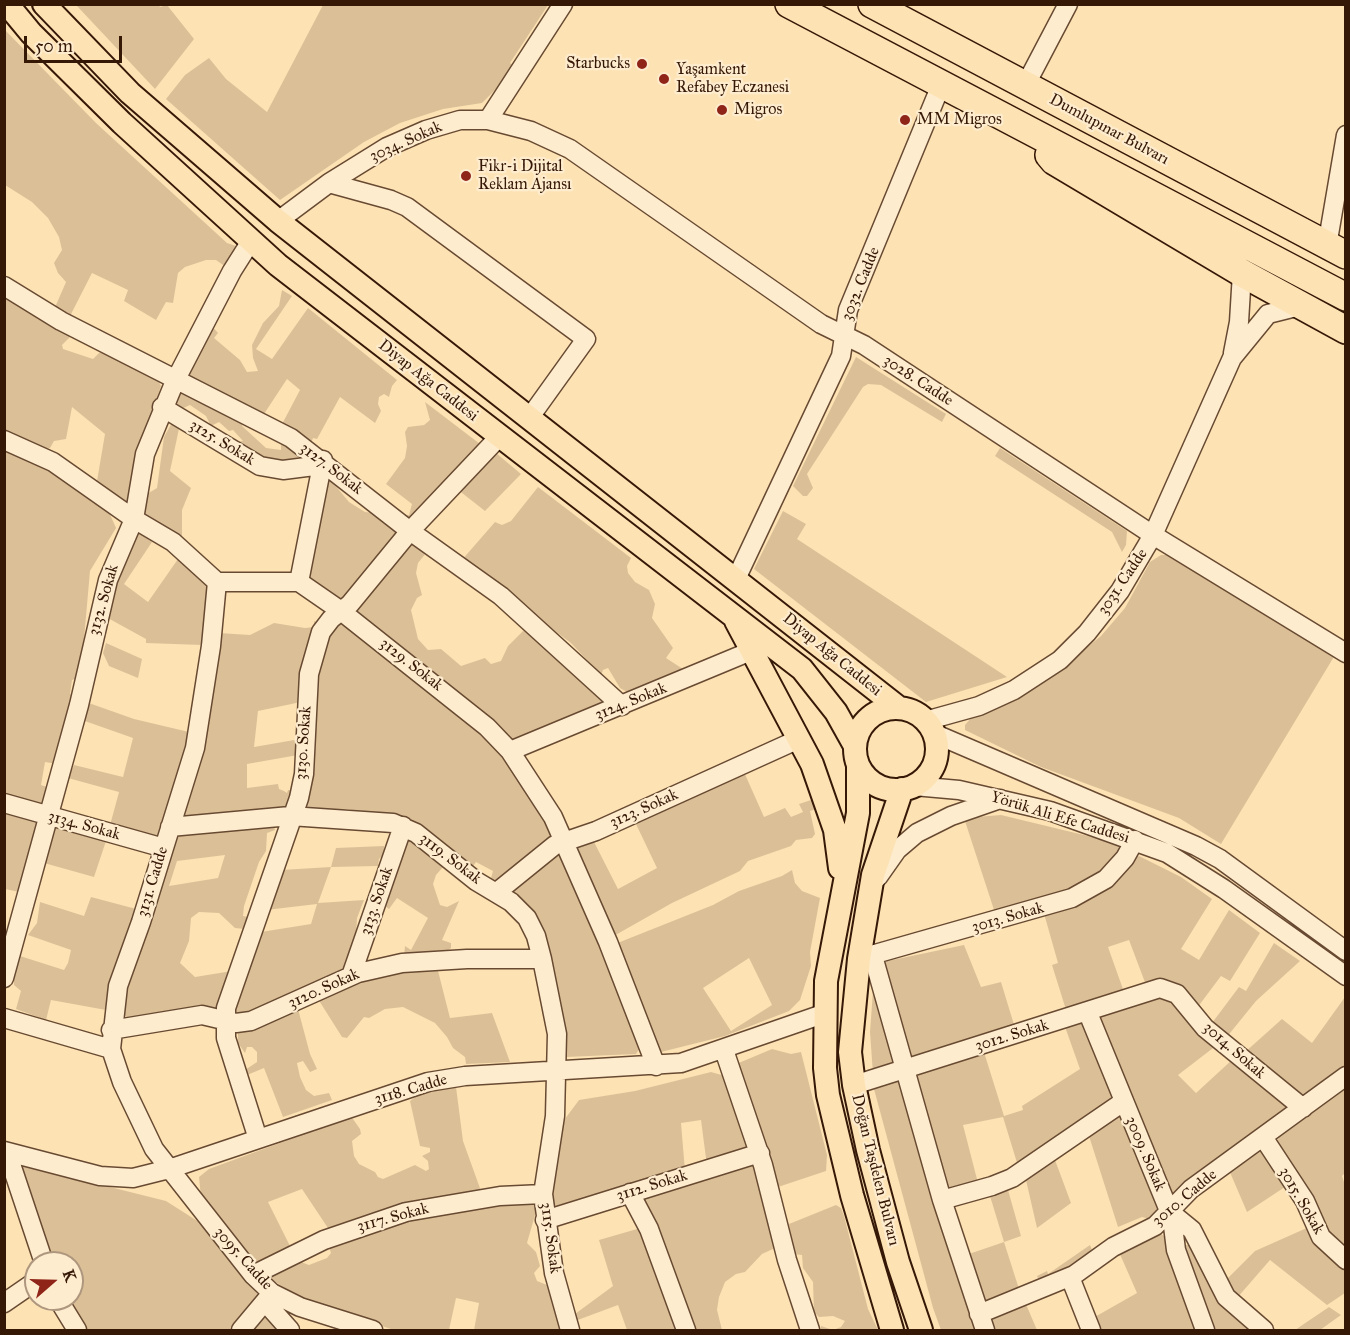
<!DOCTYPE html>
<meta charset="utf-8">
<style>
body{margin:0}
#map{position:relative;width:1350px;height:1335px;overflow:hidden;background:#fde2b4;font-family:"IM FELL Great Primer",serif}
canvas{display:block}
.frame{position:absolute;inset:0;border:6px solid #361807;pointer-events:none}
.north{position:absolute;left:24px;top:1251px;width:60px;height:60px;box-sizing:border-box;background:#feecce;border:2px solid #ae977e;border-radius:50%;rotate:70deg;font-size:16px;font-weight:700;line-height:24px;text-align:center;color:#361807}
.north::after{content:'';display:block;margin:auto;width:21px;height:27px;background:#8f2418;clip-path:polygon(50% 0,100% 100%,50% 72%,0 100%)}
.scale{position:absolute;left:24px;top:36px;width:98px;height:27px;box-sizing:border-box;border:3px solid #361807;border-top:0;padding-left:8px;font-size:18px;line-height:21px;white-space:nowrap;color:#361807;-webkit-text-stroke:4px #feecce;paint-order:stroke}
</style>
<div id="map">
<canvas width="1350" height="1335"></canvas>
<div class="frame"></div>
<div class="north">K</div>
<div class="scale">50 m</div>
</div>
<script>
const g = document.querySelector('canvas').getContext('2d');
g.lineJoin = 'round';
function fill(path, color) { g.fillStyle = color; g.fill(path, 'evenodd'); }
const shape = rows => new Path2D(rows.map(r => 'M' + r).join(''));
function stroke(path, color, width, dash) { g.strokeStyle = color; g.lineWidth = width; g.lineCap = dash ? 'butt' : 'round'; g.setLineDash(dash || []); g.stroke(path); }
function drawText(font, color, halo, rows, align = 'center') {
  g.font = font + ' "IM FELL Great Primer",serif'; g.lineWidth = 4.5; g.setLineDash([]); g.textBaseline = 'middle'; g.strokeStyle = halo; g.fillStyle = color; for (const [text, x, y, turn = 0] of rows) {
    g.save(); g.translate(x, y); g.rotate((+turn || 0) * Math.PI / 180); g.textAlign = isNaN(turn) ? turn : align; if (halo) g.strokeText(text, 0, 0); g.fillText(text, 0, 0); g.restore();
  }
}
const green = shape([
 [79,4,158,4,160,7,167,5,194,39,155,89,77,6],
 [323,5,548,5,510,63,517,68,482,103,443,109,400,123,364,142,280,200,166,99,185,75,209,58,226,79,267,112],
 [4,29,96,123,227,243,236,246,235,253,226,267,216,260,206,260,185,267,178,273,173,303,166,302,156,320,124,301,128,290,92,273,69,318,53,312,66,282,58,273,54,263,62,250,59,237,48,218,32,202,5,185],
 [282,290,292,296,256,349,272,359,308,308,397,380,392,386,389,397,384,394,379,397,378,404,381,411,375,423,340,397,317,439,313,438,311,443,281,426,300,390,287,379,262,417,184,380,211,325,218,333,214,338,240,360,247,372,258,371,253,358,252,345,263,323,279,306],
 [4,295,68,331,70,337,62,345,63,349,93,359,99,353,107,352,140,369,158,380,161,386,148,423,132,499,127,502,97,481,105,434,72,407,66,439,54,441,50,448,42,450,32,443,5,433],
 [856,357,946,414,942,422,881,385,868,384,863,387,807,474,813,488,807,496,803,496,793,486],
 [182,390,244,420,242,426,266,448,281,450,281,438,306,461,267,461,234,442,243,441,233,430,229,431,219,422,211,426,206,416,190,405,179,410,175,406,174,397],
 [425,402,480,444,415,520,405,520,397,515,409,515,412,504,386,484,405,458,407,446,405,432,408,427,424,425,430,420],
 [173,421,180,424,170,471,191,488,182,510,182,537,161,525,146,521,142,511,147,494,157,488,164,437],
 [4,446,36,461,94,500,109,512,116,528,90,571,84,639,78,678,72,680,70,694,77,696,57,764,45,762,41,785,50,788,46,801,40,807,5,796],
 [1000,448,1127,531,1126,545,1122,552,1112,532,995,456],
 [496,453,521,474,485,511,457,489],
 [328,477,335,478,334,484,349,502,365,512,375,513,399,531,399,537,340,601,305,578],
 [538,487,631,558,627,566,628,573,635,582,649,590,655,604,652,618,673,648,666,658,686,671,662,677,660,684,634,694,627,692,620,688,608,668,603,670,601,675,571,643,461,561,495,522,502,525,511,521],
 [783,511,806,524,797,539,1007,677,926,702,754,569],
 [139,533,152,542,124,584,148,602,178,559,207,585,202,645,146,643,146,639,106,617,115,575,131,539],
 [414,542,426,553,418,563,416,573,422,595,417,598,411,610,418,639,428,650,441,649,461,666,485,658,491,664,501,661,508,646,523,631,530,632,610,702,515,743,355,615,355,605,409,544],
 [1161,555,1169,555,1335,655,1221,844,1179,818,1041,767,965,730,965,725,971,718,1005,704,1063,667,1101,636,1125,608,1150,562],
 [314,621,316,622,301,702,258,711,254,747,300,739,298,755,247,764,247,788,278,784,279,789,284,791,287,793,288,790,292,790,287,809,189,820,184,814,184,806,219,633,250,635,274,623,305,628,314,627],
 [341,621,487,735,530,793,553,835,499,883,490,882,493,871,476,862,469,872,369,816,349,809,303,810,313,703,325,634],
 [106,643,142,659,138,678,109,666,103,653],
 [86,702,134,719,189,732,185,757,161,840,109,829,119,792,68,778,74,765,123,777,133,738,82,720],
 [744,772,764,817,785,808,791,817,803,812,799,804,817,798,819,808,810,811,815,834,812,838,796,840,791,846,748,861,740,871,672,903,612,937,576,852,578,847,591,843,593,840,618,889,657,868,635,822],
 [5,808,39,820,24,893,5,889],
 [1001,815,1121,844,1116,858,1099,879,996,916,964,818],
 [273,823,275,830,267,833,266,851,259,862,244,906,243,916,248,917,245,929,235,928,219,913,199,912,191,918,189,941,180,963,195,977,232,971,220,1008,130,1020,120,1011,121,989,177,836],
 [225,855,218,878,169,886,177,861],
 [60,826,106,841,94,877,44,863,55,827],
 [404,835,441,862,443,867,436,875,433,884,440,905,447,907,459,901,442,940,451,943,451,948,446,952,404,957,405,946,411,950,428,918,397,898,389,909,380,902],
 [384,846,384,854,379,859,378,866,331,867,318,903,364,900,357,918,356,935,346,967,338,976,279,1004,235,1017,237,996,243,987,261,932,311,924,317,904,266,910,281,870,331,867,336,848],
 [560,849,595,924,641,1046,636,1054,566,1057,565,1034,511,889],
 [1139,856,1181,877,1212,899,1181,949,1199,960,1229,910,1260,933,1230,981,1221,976,1197,1008,1146,985,1129,940,1108,947,1124,992,1067,1013,1052,965,1058,963,1043,910],
 [792,870,795,883,802,891,820,898,810,952,811,966,800,1000,789,1011,725,1036,661,1052,655,1048,615,944,713,905,739,891,782,876],
 [749,958,772,1005,731,1031,703,988],
 [91,897,140,910,106,1010,51,1000,46,1020,16,1009,21,991,14,985,14,967,20,956,64,970,68,963,71,950,28,935,37,923,40,902,84,916],
 [1274,943,1300,961,1256,1001,1226,1038,1212,1023,1239,987,1246,991],
 [964,945,981,987,1001,982,1015,1028,912,1061,883,962],
 [437,967,450,1018,492,1013,510,1062,466,1064,465,1057,453,1048,447,1037,435,1023,403,1007,385,1009,369,1018,364,1017,347,1038,342,1037,318,999,357,979,385,972],
 [874,977,900,1065,873,1074,870,1032],
 [1153,993,1173,999,1217,1045,1178,1075,1196,1093,1233,1059,1287,1105,1288,1109,1171,1197,1098,1017],
 [1345,997,1345,1067,1301,1098,1244,1053,1282,1019,1312,1043],
 [298,1009,310,1054,317,1069,310,1072,303,1061,297,1063,300,1077,306,1090,314,1096,329,1093,332,1100,283,1117,264,1068,247,1075,245,1070,257,1062,257,1052,252,1047,247,1047,245,1053,238,1043,238,1032],
 [1081,1022,1087,1025,1116,1096,1018,1166,1003,1117,963,1125,978,1183,954,1189,946,1187,913,1074,983,1049,1004,1116,1023,1110,1022,1106,1080,1069,1064,1024],
 [772,1049,791,1054,801,1052,827,1155,826,1171,778,1187,734,1065],
 [711,1072,725,1076,749,1150,707,1166,701,1120,681,1123,685,1171,558,1209,551,1199,559,1127,579,1100,635,1091],
 [898,1075,978,1330,941,1330,933,1308,874,1089],
 [456,1087,463,1141,481,1191,447,1195,420,1202,330,1231,302,1189,268,1202,291,1248,259,1262,248,1258,201,1198,199,1177,209,1169,348,1118,353,1119,360,1129,361,1134,352,1141,354,1156,359,1164,375,1172,378,1177,383,1179,415,1165,426,1171,429,1169,428,1161,422,1156,430,1152,430,1148,420,1146,410,1101,422,1092],
 [1345,1088,1346,1172,1342,1176,1345,1185,1345,1253,1333,1243,1277,1147,1277,1141,1281,1133],
 [1122,1114,1161,1208,1153,1220,1142,1217,1118,1227,1089,1136,1115,1115],
 [1264,1146,1288,1185,1247,1212,1229,1170],
 [1055,1160,1071,1203,1037,1228,1026,1180],
 [754,1162,761,1174,758,1186,775,1248,762,1254,745,1272,736,1274,725,1282,719,1297,717,1310,722,1330,690,1330,640,1198],
 [18,1164,166,1201,210,1229,233,1264,260,1297,233,1330,85,1330,66,1299,72,1299,72,1263,49,1263],
 [1008,1190,1021,1236,1004,1242,1019,1289,985,1302,966,1255,1004,1242,990,1196],
 [531,1202,537,1208,527,1243,536,1252,540,1266,534,1273,537,1281,547,1285,553,1291,566,1330,474,1330,479,1303,456,1298,449,1330,394,1330,308,1302,269,1278,274,1272,302,1257,301,1262,309,1265,327,1258,331,1253,329,1247,343,1238,446,1210],
 [836,1205,841,1208,844,1216,868,1309,878,1330,821,1330,821,1326,833,1330,841,1327,845,1321,833,1316,819,1317,814,1312,813,1282,803,1268,802,1255,794,1254,789,1224],
 [1309,1227,1345,1265,1345,1293,1327,1305,1270,1260,1237,1298,1226,1280,1255,1251],
 [637,1229,646,1229,681,1330,627,1330,618,1305,575,1321,575,1314,613,1286,599,1240],
 [1159,1232,1166,1238,1199,1330,1097,1330,1093,1318,1137,1293,1119,1252],
 [1090,1245,1092,1250,1088,1256,1074,1269,1039,1281,1037,1276,1047,1271,1048,1274],
 [1186,1245,1192,1245,1252,1330,1211,1330,1183,1253],
 [1025,1302,1037,1330,993,1330,989,1317],
 [1329,1307,1341,1315,1320,1330,1295,1330],
 [264,1315,284,1330,248,1330]
]);
const minor = shape([
 [1025,86,1068,4],
 [488,120,531,131,570,149,821,324,864,345,1153,535,1346,653],
 [329,183,391,200,407,207,586,339,530,417],
 [278,221,329,183,387,147,426,130,460,120,488,120,563,4],
 [1327,246,1346,135],
 [4,286,61,321,291,438,410,531,501,596,622,706],
 [1233,353,1239,322,1242,273],
 [162,407,260,466,283,470,322,465],
 [4,440,53,462,134,519,173,542,217,582,299,582,341,611,487,727,510,751,553,817,608,942,656,1066],
 [736,579,841,356,848,310,941,85],
 [217,582,211,646,195,748,141,922,118,986,111,1049,122,1082,154,1149,253,1275,272,1293,300,1307,373,1330],
 [299,582,323,460],
 [925,721,979,706,1014,690,1060,660,1087,633,1120,591,1153,535,1232,358,1268,314,1300,306],
 [933,733,1196,846,1220,859,1346,951],
 [510,751,751,651],
 [914,786,959,790,1050,811,1167,853,1224,889,1346,976],
 [4,803,164,848],
 [170,827,290,816,393,823,416,833,476,881,511,902,527,918,536,936,542,959,557,1034,555,1116,543,1194,554,1273,570,1330],
 [878,877,897,850,917,833,951,816,1000,799],
 [497,892,555,845,596,831,799,739],
 [873,956,942,1200,985,1330],
 [861,958,1072,898,1106,879,1125,858,1135,840],
 [351,976,403,826],
 [4,978,79,705,108,580,134,519,145,454,175,381,232,271,251,241],
 [1088,1013,1172,1218,1176,1250,1205,1330],
 [4,1018,111,1049],
 [111,1030,202,1015,236,1023,251,1021,358,973,402,963,467,959,542,959],
 [724,1050,763,1165,787,1260,810,1330],
 [854,1085,1160,988,1177,994,1205,1028,1303,1108],
 [1263,1137,1305,1201,1321,1237,1346,1260],
 [258,1139,226,1038,226,1008,299,798,304,774,309,674,321,632,331,619,350,604,410,531,499,437],
 [4,1151,100,1176,133,1178,169,1169,428,1082,465,1076,681,1063,823,1014],
 [7,1152,44,1263],
 [630,1193,649,1229,686,1330],
 [942,1200,992,1186,1012,1178,1123,1102],
 [1170,1212,1192,1230,1226,1297,1264,1330],
 [545,1220,760,1153],
 [253,1275,324,1240,406,1212,500,1196,543,1194],
 [1070,1277,1091,1330],
 [58,1299,77,1330],
 [4,1303,36,1281],
 [266,1303,290,1330],
 [979,1314,1074,1275,1113,1247,1155,1226,1191,1189,1346,1076],
 [241,1330,272,1293]
]);
const major = shape([
 [7,4,31,33,122,123,278,265,802,669,836,712,855,746],
 [44,4,130,93,278,221,899,708],
 [736,621,812,764,835,830,840,868],
 '855 749a41 41 0 1 1 82 0a41 41 0 1 1-82 0Z',
 [858,765,858,813,826,981,825,1068,828,1095,852,1195,892,1330],
 [902,789,873,875,859,959,850,1052,854,1085,868,1150,898,1262,921,1330]
]);
const highway = shape([
 [789,4,1346,297],
 [872,4,1346,255],
 [1049,155,1054,161,1242,273,1346,330]
]);
const markers = [
 [642,64,6,"#8f2418"],
 [664,79,6,"#8f2418"],
 [722,110,6,"#8f2418"],
 [905,120,6,"#8f2418"],
 [466,176,6,"#8f2418"]
];
const poiNames = [
 ["Starbucks",630,64,"right"],
 ["Yaşamkent",676,70],
 ["Refabey Eczanesi",676,88],
 ["Migros",734,110],
 ["MM Migros",917,120],
 ["Fikr-i Dijital",478,167],
 ["Reklam Ajansı",478,185]
];
const streetNames = [
 ["Dumlupınar Bulvarı",1109,130,28],
 ["3034. Sokak",406,142,-24],
 ["3032. Cadde",861,284,-68],
 ["Diyap Ağa Caddesi",428,381,38],
 ["3028. Cadde",918,381,33],
 ["3125. Sokak",222,443,31],
 ["3127. Sokak",331,469,37],
 ["3031. Cadde",1123,582,-56],
 ["3132. Sokak",104,600,-74],
 ["Diyap Ağa Caddesi",832,655,39],
 ["3129. Sokak",411,665,38],
 ["3124. Sokak",631,702,-22],
 ["3130. Sokak",304,743,-86],
 ["3123. Sokak",644,809,-24],
 ["Yörük Ali Efe Caddesi",1060,818,17],
 ["3134. Sokak",84,826,15],
 ["3119. Sokak",450,859,37],
 ["3131. Cadde",153,882,-73],
 ["3133. Sokak",377,901,-71],
 ["3013. Sokak",1008,918,-16],
 ["3120. Sokak",324,989,-24],
 ["3012. Sokak",1012,1036,-17],
 ["3014. Sokak",1234,1051,41],
 ["3118. Cadde",411,1090,-16],
 ["3009. Sokak",1145,1154,67],
 ["Doğan Taşdelen Bulvarı",875,1170,76],
 ["3112. Sokak",652,1186,-17],
 ["3010. Cadde",1185,1198,-40],
 ["3015. Sokak",1301,1201,60],
 ["3117. Sokak",393,1218,-15],
 ["3115. Sokak",550,1238,82],
 ["3095. Cadde",243,1259,48]
];
fill(green, '#dbc097');
stroke(minor, '#684a32', 21);
stroke(major, '#361807', 26);
stroke(highway, '#361807', 30);
stroke(minor, '#feecce', 18);
stroke(major, '#fde2b4', 22);
stroke(highway, '#fde2b4', 27);
for (const [x, y, r, color] of markers) { const dot = new Path2D(); dot.arc(x, y, r, 0, 2 * Math.PI); g.fillStyle = color; g.fill(dot); stroke(dot, '#feecce', 2); }
drawText('16px', '#361807', '#feecce', poiNames, 'left');
drawText('16px', '#361807', '#feecce', streetNames);
</script>
